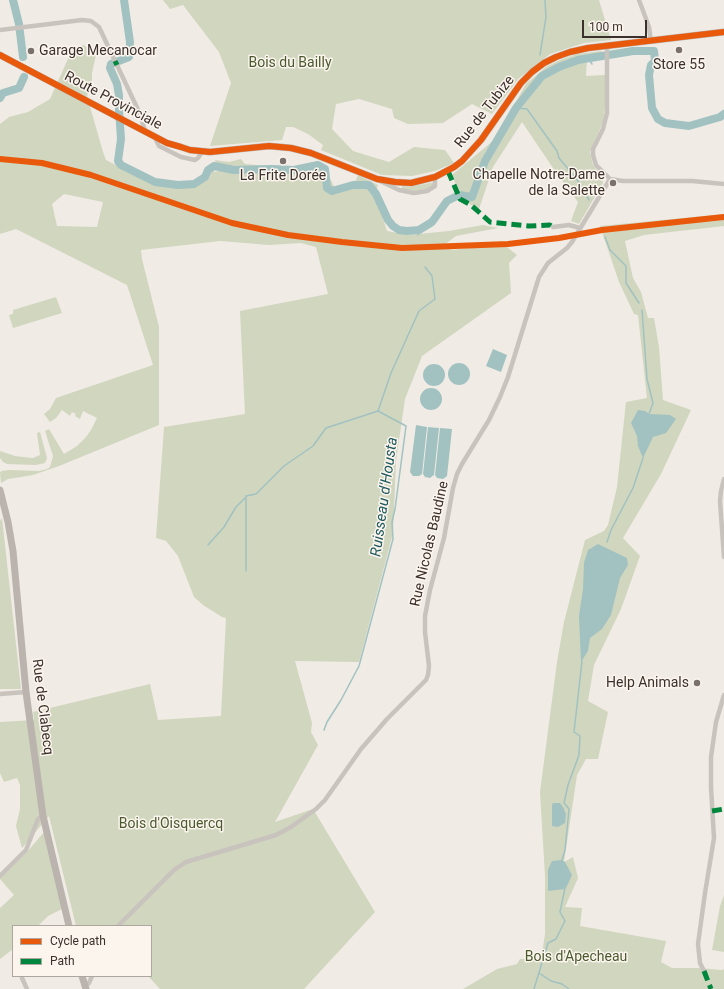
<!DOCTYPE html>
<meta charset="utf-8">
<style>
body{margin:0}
#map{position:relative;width:724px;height:989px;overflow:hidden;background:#f0ebe5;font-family:Roboto,sans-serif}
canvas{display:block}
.legend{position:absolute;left:12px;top:925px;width:140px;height:52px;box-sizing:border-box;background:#fbf5ee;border:1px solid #aea6a0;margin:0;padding:5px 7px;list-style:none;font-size:12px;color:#3b302b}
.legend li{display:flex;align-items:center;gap:8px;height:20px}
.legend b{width:20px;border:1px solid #aea6a0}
.scale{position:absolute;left:582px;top:20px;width:65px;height:18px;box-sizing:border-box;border:2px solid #3b302b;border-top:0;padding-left:5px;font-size:12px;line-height:14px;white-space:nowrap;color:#3b302b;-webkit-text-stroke:3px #fbf5ee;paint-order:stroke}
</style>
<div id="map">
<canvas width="724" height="989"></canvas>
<ul class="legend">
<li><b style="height:5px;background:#e8590c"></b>Cycle path</li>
<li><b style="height:5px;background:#00873e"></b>Path</li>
</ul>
<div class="scale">100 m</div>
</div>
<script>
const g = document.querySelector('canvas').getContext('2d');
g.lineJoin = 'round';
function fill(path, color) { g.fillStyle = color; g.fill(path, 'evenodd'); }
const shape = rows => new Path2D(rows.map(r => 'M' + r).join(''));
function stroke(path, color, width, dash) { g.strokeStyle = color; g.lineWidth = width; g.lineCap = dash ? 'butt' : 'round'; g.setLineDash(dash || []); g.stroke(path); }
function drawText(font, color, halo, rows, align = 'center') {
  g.font = font + ' Roboto,sans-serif'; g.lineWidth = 3; g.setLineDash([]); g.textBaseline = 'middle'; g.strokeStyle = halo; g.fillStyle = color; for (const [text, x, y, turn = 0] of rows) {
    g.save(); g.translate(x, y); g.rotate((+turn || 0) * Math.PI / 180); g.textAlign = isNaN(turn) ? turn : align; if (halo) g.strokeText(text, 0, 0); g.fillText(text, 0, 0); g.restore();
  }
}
const green = shape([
 [163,0,599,0,611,40,584,43,550,54,518,79,492,114,472,104,443,123,408,124,394,118,392,109,359,99,336,104,332,129,353,151,389,162,414,147,445,150,454,163,435,171,412,176,382,175,321,150,323,145,308,134,293,127,286,127,282,140,210,146,231,83,219,52,183,5,170,9],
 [84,45,96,55,92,73,92,84,87,96,103,152,106,160,143,179,191,187,209,178,213,166,214,172,219,171,215,160,229,162,241,159,245,164,290,168,300,167,312,163,325,169,335,188,355,182,358,175,378,185,376,191,380,197,378,203,387,231,408,235,449,231,483,225,498,228,456,236,444,245,452,250,503,244,517,255,509,263,511,293,422,356,405,399,396,461,393,533,359,662,295,661,312,723,311,732,318,745,275,822,313,809,375,912,304,989,160,989,148,976,151,976,151,926,76,926,49,816,22,848,16,826,20,809,20,785,17,778,4,782,0,773,0,722,34,720,33,712,150,684,158,720,221,716,226,618,222,617,203,605,194,597,178,556,166,541,156,538,164,427,245,414,240,311,328,294,316,247,301,243,269,245,220,241,141,250,142,259,159,327,159,425,59,466,33,475,8,479,1,483,0,472,2,471,9,470,39,471,47,469,50,467,53,456,45,431,49,429,64,454,77,446,86,437,91,430,97,418,83,411,80,419,75,416,76,414,72,412,70,416,62,410,56,418,50,422,44,414,50,409,56,398,153,365,127,285,16,229,0,234,0,124,9,117,28,112,50,99,72,50],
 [64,194,103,202,97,227,57,226,52,204],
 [602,51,603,55,587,57,586,76,605,75,605,108,603,122,590,152,593,165,602,176,603,183,579,224,571,221,578,202,555,171,522,122,493,167,479,209,471,205,459,193,452,175,494,140,526,84,546,67,560,60,577,54],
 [435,182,435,184,429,189,413,191,402,189,402,186,409,187],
 [724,214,724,226,644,235,625,241,633,278,641,292,648,318,654,318,659,347,663,400,691,410,661,474,623,538,640,556,621,609,594,665,588,701,608,712,598,759,586,759,577,775,564,862,573,857,578,878,565,907,582,908,580,926,666,941,661,962,672,968,699,968,722,970,724,969,724,989,463,989,497,969,517,964,520,959,534,958,539,960,543,947,545,934,545,876,540,792,557,662,564,622,585,540,604,531,608,525,617,487,626,402,647,398,638,315,634,314,619,282,600,226],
 [56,297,62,313,13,328,9,315,13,314,13,310],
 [40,432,47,458,45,463,36,465,7,464,3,462,0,458,0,451,15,456,23,457,33,458,40,455,37,433],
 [2,518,21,689,0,689,0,521],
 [44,832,64,908,48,916,38,926,13,926,13,949,0,959,0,908,14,895,0,879,0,876,27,852],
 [724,895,724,952,712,950,720,906]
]);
const water = shape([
 [493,349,507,355,501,372,486,366],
 '448 374a11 11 0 1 1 22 0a11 11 0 1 1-22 0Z',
 '423 375a11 11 0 1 1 22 0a11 11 0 1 1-22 0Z',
 '420 399a11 11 0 1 1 22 0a11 11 0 1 1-22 0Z',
 [638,410,645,411,649,414,670,415,676,419,666,433,653,437,643,458,638,446,637,436,631,423],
 [416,425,427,427,422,474,419,476,413,476,410,472],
 [428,427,439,428,434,475,430,478,425,477,423,474],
 [440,428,452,429,447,476,443,479,437,478,435,475],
 [598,544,627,558,628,565,620,578,611,615,602,629,590,638,588,651,581,662,579,616,583,589,584,563,588,550],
 [554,803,560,803,563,807,566,814,565,823,558,827,552,826,552,804],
 [562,860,565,862,572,875,567,886,565,889,548,891,548,870,551,863,552,861]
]);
const stream = shape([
 [540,55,546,17,545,0],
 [589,59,592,64],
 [516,108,527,109,557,151,559,158,578,181,589,200],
 [417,230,418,235],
 [605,237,610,250,626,266,626,283,639,303],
 [642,310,647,379,653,403,649,414],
 [607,542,611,530,633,488,643,458],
 [208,545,224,527,236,507,246,497],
 [246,571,246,496,256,494,284,466,313,446,326,428,378,411],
 [324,730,327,722,341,700,359,666,393,539,392,522,395,509,406,426,378,411,391,373,419,311,435,299,432,276,425,267],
 [562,860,565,850,569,809,564,803,568,785,579,755,580,736,574,732,582,661],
 [539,973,551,981,562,984,569,989],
 [534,989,548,943,556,939,565,921,560,912,565,888]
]);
const river = shape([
 [13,0,19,24,23,57],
 [124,0,130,42,129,57,111,64,110,68,117,84,119,95,119,110,121,139,118,161,121,165,155,182,178,185,194,184,205,177,208,170,214,166,234,170,272,169,294,170,318,165,325,169,327,188,332,191,353,185,369,185,376,194,388,220,393,226,399,230,407,231,419,230,432,222,447,201,459,195,472,197,485,161,516,108,542,76,559,67,578,60,633,51,654,51,655,61,651,65,649,75,652,108,658,119,665,123,689,126,720,117,724,114],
 [0,98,3,93,19,88,24,77]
]);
const street = shape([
 [639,0,649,27,651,41],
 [0,30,82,20,91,21,99,27,115,61],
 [607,46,607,113,603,129,593,149,593,155,596,165,610,179],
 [117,65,140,114,145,131],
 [154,136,159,146,181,157,195,160,198,158,202,152],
 [610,179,623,181,692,181,724,184],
 [380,181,399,190,414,193,427,191,435,186,435,177],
 [553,227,569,225,580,228],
 [724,479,721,491,720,501,724,557],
 [0,694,26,692],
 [0,876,26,850,38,819,43,816],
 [118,926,174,870,186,862,276,835,291,827,316,809,325,800,361,749,387,719,426,680,428,675,429,666,425,632,425,616,430,590,444,538,453,488,457,474,462,464,489,420,500,397,508,377,539,277,548,263,567,248,572,242,610,179],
 [704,971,700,963,698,944,705,893,714,838,711,787,711,757,716,722,724,695],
 [22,978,27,989],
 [85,986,89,983,92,976]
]);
const secondary = shape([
 [0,55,125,121,167,143,181,147,190,150,210,152,269,146,291,148,311,153,377,179,395,182,411,183,435,177,454,167,462,161,481,140,521,83,532,72,544,63,556,57,570,52,588,48,724,32],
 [0,490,8,522,13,551,26,692,43,816,69,926],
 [82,976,86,989]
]);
const quiet = shape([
 [115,61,117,65],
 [448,171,460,199,471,205,490,222,529,226,550,225,553,227],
 [712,811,724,809],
 [704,971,711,989]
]);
const cycleway = shape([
 [0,55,125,121,167,143,181,147,190,150,210,152,269,146,291,148,311,153,377,179,395,182,411,183,435,177,454,167,462,161,481,140,521,83,532,72,544,63,556,57,570,52,588,48,724,32],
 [0,159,42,163,91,175,232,223,288,235,342,242,402,248,508,244,559,238,602,230,724,217]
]);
const markers = [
 [679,50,4,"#7a716c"],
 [31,51,4,"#7a716c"],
 [283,161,4,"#7a716c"],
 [613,183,4,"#7a716c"],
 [697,683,4,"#7a716c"]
];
const poiNames = [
 ["Garage Mecanocar",39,51,"left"],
 ["Store 55",679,65],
 ["Chapelle Notre-Dame",605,175,"right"],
 ["de la Salette",605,191,"right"],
 ["La Frite Dorée",283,176],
 ["Help Animals",689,683,"right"]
];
const parkNames = [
 ["Bois du Bailly",290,63],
 ["Bois d'Oisquercq",171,824],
 ["Bois d'Apecheau",576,957]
];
const streetNames = [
 ["Route Provinciale",113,101,28],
 ["Rue de Tubize",485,112,-52],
 ["Rue Nicolas Baudine",430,544,-77],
 ["Rue de Clabecq",42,707,83]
];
const waterNames = [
 ["Ruisseau d'Housta",385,497,-82]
];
fill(green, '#d1d6bf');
fill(water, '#a1c2c1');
stroke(stream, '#a1c2c1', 1.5);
stroke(river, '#a1c2c1', 8);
stroke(street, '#c9c3be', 4.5);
stroke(secondary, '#bab3ae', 7);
stroke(quiet, '#00873e', 5, [10, 5]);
stroke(cycleway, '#e8590c', 6);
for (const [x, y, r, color] of markers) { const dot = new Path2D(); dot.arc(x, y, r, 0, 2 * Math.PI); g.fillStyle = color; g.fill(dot); stroke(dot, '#fbf5ee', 1.5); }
drawText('14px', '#3b302b', '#fbf5ee', poiNames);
drawText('14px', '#4a5a2e', '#fbf5ee', parkNames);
drawText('14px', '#3b302b', '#fbf5ee', streetNames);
drawText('italic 15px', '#1f5a5e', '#fbf5ee', waterNames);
</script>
